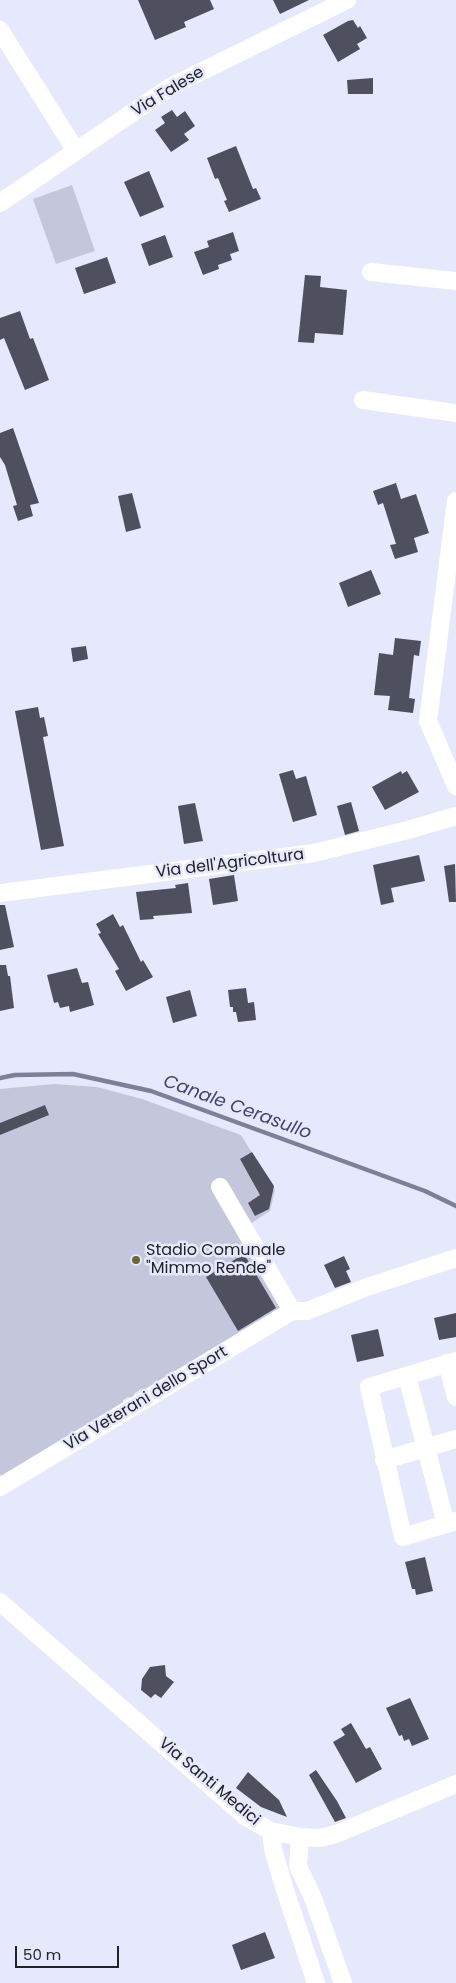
<!DOCTYPE html>
<style>
body{margin:0}
#map{position:relative;width:456px;height:1983px;overflow:hidden;background:#e6e8fb;font-family:Poppins,sans-serif}
canvas{display:block}
.scale{position:absolute;left:15px;top:1946px;width:104px;height:22px;box-sizing:border-box;border:2px solid #22232a;border-top:0;padding-left:6px;font-size:15px;line-height:18px;white-space:nowrap;color:#22232a;-webkit-text-stroke:4px #e6e8fb;paint-order:stroke}
</style>
<div id="map">
<canvas width="456" height="1983"></canvas>
<div class="scale">50 m</div>
</div>
<script>
const g = document.querySelector('canvas').getContext('2d');
g.lineJoin = 'round';
function fill(path, color) { g.fillStyle = color; g.fill(path, 'evenodd'); }
const shape = rows => new Path2D(rows.map(r => 'M' + r).join(''));
function stroke(path, color, width, dash) { g.strokeStyle = color; g.lineWidth = width; g.lineCap = dash ? 'butt' : 'round'; g.setLineDash(dash || []); g.stroke(path); }
function drawText(font, color, halo, rows, align = 'center') {
  g.font = font + ' Poppins,sans-serif'; g.lineWidth = 5; g.setLineDash([]); g.textBaseline = 'middle'; g.strokeStyle = halo; g.fillStyle = color; for (const [text, x, y, turn = 0] of rows) {
    g.save(); g.translate(x, y); g.rotate((+turn || 0) * Math.PI / 180); g.textAlign = isNaN(turn) ? turn : align; if (halo) g.strokeText(text, 0, 0); g.fillText(text, 0, 0); g.restore();
  }
}
const green = shape([
 [72,185,95,251,56,264,33,199],
 [54,1084,97,1087,142,1099,241,1135,275,1190,270,1211,250,1224,282,1308,145,1390,141,1389,134,1394,133,1398,128,1397,123,1400,123,1404,6,1477,0,1475,0,1089]
]);
const stream = shape([
 [0,1078,15,1075,73,1074,151,1091,425,1191,456,1206]
]);
const building = shape([
 [138,0,210,0,214,9,184,22,186,27,155,40],
 [273,0,309,0,280,14],
 [353,20,358,28,360,26,367,38,357,44,360,49,338,62,323,35,348,21],
 [373,78,373,94,348,94,347,80],
 [172,110,177,117,185,111,195,126,184,134,189,140,171,152,155,130,165,123,161,117],
 [236,146,253,189,256,188,261,199,229,212,224,201,227,200,218,178,215,179,207,158],
 [149,171,164,207,140,217,124,182],
 [233,232,239,251,230,254,232,260,218,265,219,269,203,275,194,252,209,247,207,241],
 [165,235,173,257,149,266,141,244],
 [107,257,116,283,84,294,75,268],
 [305,275,321,276,320,287,347,290,343,335,315,333,314,343,298,342],
 [20,311,30,339,33,338,49,380,25,390,4,338,0,340,0,318],
 [13,428,39,503,30,505,33,516,18,521,13,506,17,505,5,465,0,457,0,433],
 [396,483,401,499,416,494,429,533,414,538,418,552,395,559,390,545,396,544,383,503,378,505,373,491],
 [132,493,141,528,126,532,118,496],
 [371,570,381,594,348,607,339,583],
 [395,638,421,641,419,656,414,655,409,698,415,699,413,713,388,710,390,696,374,695,379,653,393,655],
 [86,646,88,659,73,662,71,648],
 [38,707,40,718,44,717,48,736,43,737,64,846,41,850,15,711],
 [293,770,296,779,306,776,317,815,293,822,279,774],
 [401,771,402,774,407,771,419,792,385,810,372,787],
 [351,802,359,831,345,835,337,806],
 [195,803,203,841,184,844,178,806],
 [419,855,425,881,391,888,394,902,381,905,373,865],
 [455,864,456,902,449,902,444,866],
 [234,875,238,901,213,905,209,879],
 [188,883,192,913,153,916,154,919,140,920,136,892,176,888,175,885],
 [0,905,5,905,14,947,0,950],
 [113,914,120,927,123,925,141,962,143,960,153,977,126,991,115,971,119,969,98,934,101,933,96,924],
 [0,965,6,965,8,976,10,976,14,1008,0,1011],
 [77,968,82,983,88,982,94,1005,70,1012,69,1006,60,1008,58,1002,54,1003,47,975],
 [246,988,248,1003,254,1002,256,1020,238,1022,236,1012,233,1012,233,1007,230,1007,228,990],
 [190,990,197,1016,173,1023,166,997],
 [45,1105,49,1115,0,1135,0,1123],
 [252,1152,274,1186,269,1209,255,1216,248,1203,260,1195,240,1159],
 [244,1254,276,1308,238,1331,206,1277],
 [344,1256,350,1269,346,1271,351,1282,335,1288,324,1265],
 [456,1313,456,1337,439,1340,434,1318],
 [378,1329,384,1356,357,1362,351,1335],
 [425,1557,433,1591,416,1595,415,1589,412,1589,405,1562],
 [165,1665,166,1676,174,1682,161,1698,155,1694,151,1698,141,1690,142,1679,150,1667],
 [410,1698,429,1739,412,1746,409,1739,404,1741,402,1735,399,1736,386,1708],
 [351,1723,366,1749,370,1747,382,1769,356,1783,333,1742,345,1735,341,1729],
 [316,1770,337,1801,346,1818,335,1822,309,1775],
 [248,1772,279,1800,287,1817,261,1807,236,1788],
 [265,1932,275,1958,241,1970,232,1945]
]);
const minor = shape([
 [0,30,76,151],
 [0,203,170,87,347,0],
 [371,272,456,281],
 [363,400,456,413],
 [456,501,428,721,456,786],
 [0,893,314,853,408,830,456,816],
 [220,1187,292,1311],
 [292,1311,307,1311,367,1287,456,1258],
 [456,1361,369,1387,403,1537,456,1521],
 [447,1363,456,1397],
 [407,1376,446,1524],
 [384,1460,456,1439],
 [0,1487,292,1311],
 [0,1602,246,1817,271,1831,300,1837,320,1838,336,1834,456,1784],
 [271,1831,273,1849,284,1887,316,1983],
 [300,1837,298,1866,313,1898,343,1983]
]);
const markers = [
 [136,1260,5,"#6e6633"]
];
const streetNames = [
 ["Via Falese",168,92,-31],
 ["Via dell'Agricoltura",230,864,-7],
 ["Via Veterani dello Sport",146,1399,-31],
 ["Via Santi Medici",209,1782,40]
];
const poiNames = [
 ["Stadio Comunale",146,1251],
 ["\"Mimmo Rende\"",146,1269]
];
const waterNames = [
 ["Canale Cerasullo",237,1108,20]
];
fill(green, '#c4c7dc');
stroke(stream, '#7d8096', 4.5);
fill(building, '#4e505f');
stroke(minor, '#fff', 18);
for (const [x, y, r, color] of markers) { const dot = new Path2D(); dot.arc(x, y, r, 0, 2 * Math.PI); g.fillStyle = color; g.fill(dot); stroke(dot, '#e6e8fb', 2); }
drawText('16px', '#22232a', '#e6e8fb', streetNames);
drawText('16px', '#22232a', '#e6e8fb', poiNames, 'left');
drawText('italic 18px', '#41446f', '#e6e8fb', waterNames);
</script>
